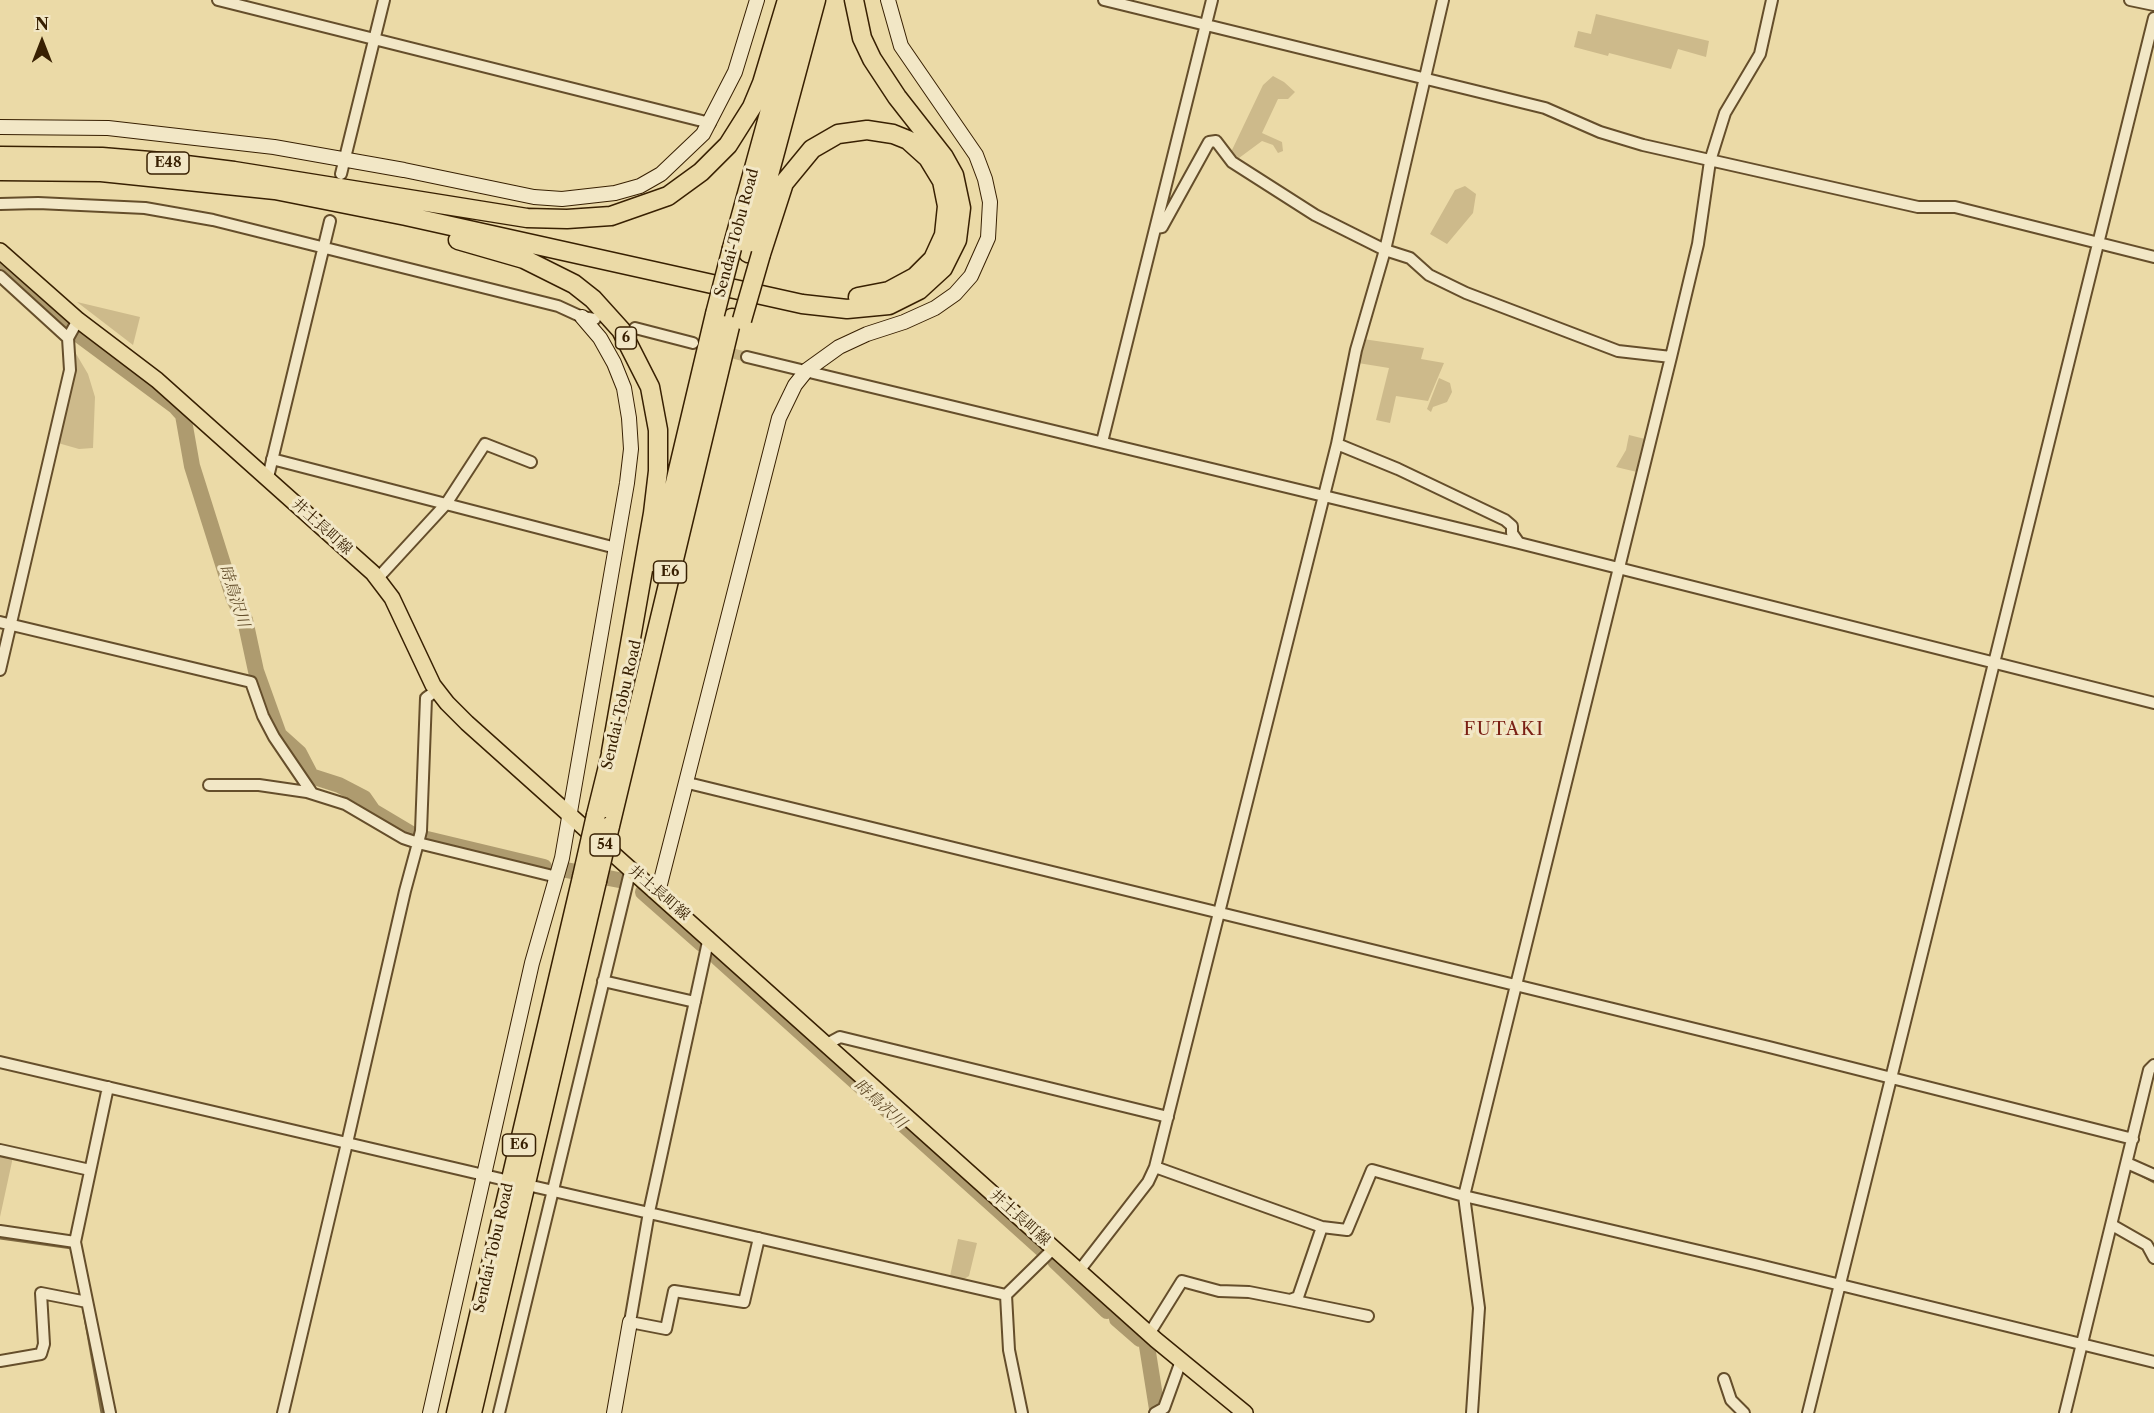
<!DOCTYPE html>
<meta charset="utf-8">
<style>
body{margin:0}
#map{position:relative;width:2154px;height:1413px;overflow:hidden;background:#ebdaa7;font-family:"Libre Caslon Text",serif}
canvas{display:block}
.north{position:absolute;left:12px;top:12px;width:60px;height:60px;-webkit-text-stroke:4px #f2e7c6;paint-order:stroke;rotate:0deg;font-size:16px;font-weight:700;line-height:24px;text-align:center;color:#382002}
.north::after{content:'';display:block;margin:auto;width:21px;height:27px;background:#382002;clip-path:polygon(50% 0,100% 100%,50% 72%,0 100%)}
</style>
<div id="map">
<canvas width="2154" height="1413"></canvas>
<div class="north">N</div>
</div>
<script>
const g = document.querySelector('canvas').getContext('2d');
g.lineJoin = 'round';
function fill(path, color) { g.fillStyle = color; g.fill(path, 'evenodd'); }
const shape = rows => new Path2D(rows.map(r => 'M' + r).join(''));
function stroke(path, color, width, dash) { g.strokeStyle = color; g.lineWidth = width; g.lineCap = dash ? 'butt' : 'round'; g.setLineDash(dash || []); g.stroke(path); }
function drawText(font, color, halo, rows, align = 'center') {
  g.font = font + ' "Libre Caslon Text","Noto Serif JP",serif'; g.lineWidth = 6; g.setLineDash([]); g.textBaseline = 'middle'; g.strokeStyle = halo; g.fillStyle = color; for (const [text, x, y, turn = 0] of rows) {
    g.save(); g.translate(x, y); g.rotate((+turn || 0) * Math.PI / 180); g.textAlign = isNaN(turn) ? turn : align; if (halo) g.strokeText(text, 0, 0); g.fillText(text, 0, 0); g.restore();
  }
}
const green = shape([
 [1596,14,1709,41,1706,57,1678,49,1671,69,1609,53,1608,56,1574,47,1578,31,1591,34],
 [1273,76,1284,82,1295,92,1288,99,1278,99,1262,133,1282,142,1283,151,1278,153,1273,145,1262,141,1239,158,1232,155,1232,150,1263,85],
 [1465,186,1476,194,1473,213,1447,244,1430,234,1455,190],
 [77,302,140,317,133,345],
 [1363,339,1424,348,1421,359,1444,363,1428,401,1396,396,1390,423,1376,420,1389,368,1358,363],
 [75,352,88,374,95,397,93,448,79,449,58,443,75,363],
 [1439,378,1450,383,1452,392,1447,402,1433,407,1431,412,1427,409],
 [1629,435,1645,439,1637,472,1616,467,1626,450],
 [0,1154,13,1157,0,1217],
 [958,1239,977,1243,969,1276,964,1279,950,1276]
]);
const stream = shape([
 [2143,1176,2154,1182],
 [0,1238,72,1248],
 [83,1306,102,1413]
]);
const river = shape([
 [0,263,66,325],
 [79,335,175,406,183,415,192,466,234,599,245,620,256,671,279,735,299,753,311,776,339,785,364,798,373,811,415,836],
 [427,839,544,867],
 [566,870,619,880],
 [643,892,702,944],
 [718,958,1043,1250],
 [1055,1261,1107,1311],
 [1117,1319,1140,1339],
 [1147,1346,1157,1409]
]);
const streetTunnel = shape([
 [719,350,747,357]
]);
const street = shape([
 [218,0,710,123],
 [1104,0,1545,108,1600,132,1643,145,1918,207,1955,207,2154,257],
 [2130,0,2154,5],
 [341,174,384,0],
 [0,204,38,203,145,208,213,220,558,306,582,317,595,319],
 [1156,228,1162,227,1209,142,1216,141,1232,162,1315,215,1385,250,1410,258,1429,275,1466,293,1618,351,1671,357],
 [0,276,68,338],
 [635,328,693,343],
 [747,357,1519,543],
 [1102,442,1212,0],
 [1337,444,1398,469,1505,520,1512,526,1512,533,1519,543,2154,703],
 [272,459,616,548],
 [268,477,330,221],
 [377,579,446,504,485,444,531,462],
 [0,622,251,682,263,716,274,737,312,793],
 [0,670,70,370,68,338,78,320],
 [688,783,1769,1047,2133,1139],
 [209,785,259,785,307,792,345,804,403,838,418,843,421,831,426,698,437,690],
 [709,937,649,1212,630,1322,666,1329,674,1291,744,1302,759,1238],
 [603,981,695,1002],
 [827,1044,840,1037,1168,1117],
 [0,1062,347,1143,283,1413],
 [108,1087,75,1242,110,1413],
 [0,1150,90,1170],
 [2127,1163,2154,1175],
 [1155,1167,1322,1227,1347,1230,1372,1170,1464,1196,1755,1264,2154,1362],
 [501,1179,347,1143,405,891,418,843,557,877],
 [536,1187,1006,1295,1054,1248],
 [2112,1225,2147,1245,2154,1258],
 [0,1231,75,1242],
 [1079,1271,1148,1182,1155,1167,1337,444,1356,350,1385,250,1443,0],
 [1006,1295,1009,1350,1022,1413],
 [1290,1300,1368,1316],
 [1149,1334,1182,1281,1219,1291,1249,1292,1290,1300,1298,1297,1322,1227],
 [0,1361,41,1354,44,1344,41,1293,87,1302],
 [1724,1379,1731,1400,1744,1413],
 [499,1413,631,868],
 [1155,1413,1164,1408,1181,1361],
 [1472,1413,1479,1308,1464,1196,1671,357,1698,244,1710,161,1725,113,1760,54,1772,0],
 [1808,1413,2154,18],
 [2065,1413,2149,1070,2154,1065]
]);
const secondary = shape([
 [0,127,108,128,274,147,404,170,534,197,562,199,615,193,640,186,661,174,703,134,735,72,757,0],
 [658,892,779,418,795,385,807,370,839,347,867,334,904,322,935,308,955,294,971,276,988,238,990,202,985,179,976,155,901,46,888,0],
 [430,1413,532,963,562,858,627,483,631,449,629,418,624,388,614,363,600,338,582,317],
 [614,1413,630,1322]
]);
const primary = shape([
 [0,251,78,320,157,380,373,573,392,598,433,685,447,703,467,723,1156,1340,1245,1413]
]);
const highway = shape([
 [0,156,102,157,162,162,234,171,527,218,567,219,611,216,668,196,701,172,728,145,752,107,762,83,787,0],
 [0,171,101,172,275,190,406,216,802,304,847,309,889,305,919,290,943,268,957,240,961,208,954,175,944,157,897,97,872,59,862,38,854,0],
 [458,240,524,259,574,284,593,299,621,330,650,387,658,430,658,471,653,513,611,752],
 [732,248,800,1],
 [748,253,816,0],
 [761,254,784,183,812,149,838,134,867,130,893,134,908,140,928,158,942,181,947,206,944,235,933,259,915,277,889,291,858,297],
 [656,563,715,314],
 [596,815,614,742],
 [610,826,732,318],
 [456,1413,582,877],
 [472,1413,597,881]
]);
const highwayBridge = shape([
 [715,314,732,248],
 [742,320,761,254],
 [582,877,596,815],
 [597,881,610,826]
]);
const shields = [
 [168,163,42],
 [626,338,21],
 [670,572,33],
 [605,845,30],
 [519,1145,33]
];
const shieldNames = [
 ["E48",168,163],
 ["6",626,338],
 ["E6",670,572],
 ["54",605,845],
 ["E6",519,1145]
];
const streetNames = [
 ["Sendai-Tobu Road",737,233,-75],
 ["井土長町線",322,527,42],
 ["Sendai-Tobu Road",622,705,-77],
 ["井土長町線",659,893,41],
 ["井土長町線",1020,1218,42],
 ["Sendai-Tobu Road",494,1248,-77]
];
const waterNames = [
 ["時鳥沢川",234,596,72],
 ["時鳥沢川",880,1104,42]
];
const quarterNames = [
 ["FUTAKI",1504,730]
];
fill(green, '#cdba8b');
stroke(stream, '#7f6a43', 3);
stroke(river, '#ae9b6f', 16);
stroke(streetTunnel, '#c7b586', 10, [10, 5]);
stroke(street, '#654e2b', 14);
stroke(secondary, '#382002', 16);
stroke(primary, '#382002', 18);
stroke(highway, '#382002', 21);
stroke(street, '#f2e7c6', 10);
stroke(secondary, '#f2e7c6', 14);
stroke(primary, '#ebdaa7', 15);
stroke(highway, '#ebdaa7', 18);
stroke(highwayBridge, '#382002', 21, []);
stroke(highwayBridge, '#ebdaa7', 18);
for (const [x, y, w] of shields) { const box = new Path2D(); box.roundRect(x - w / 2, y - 11, w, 22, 4.5); g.fillStyle = '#f2e7c6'; g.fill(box); stroke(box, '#382002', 1.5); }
drawText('bold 14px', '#382002', null, shieldNames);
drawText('15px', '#382002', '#f2e7c6', streetNames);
drawText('italic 16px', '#614b28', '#f2e7c6', waterNames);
g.letterSpacing = '1.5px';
drawText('18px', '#7a1f14', '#f2e7c6', quarterNames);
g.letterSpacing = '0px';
</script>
